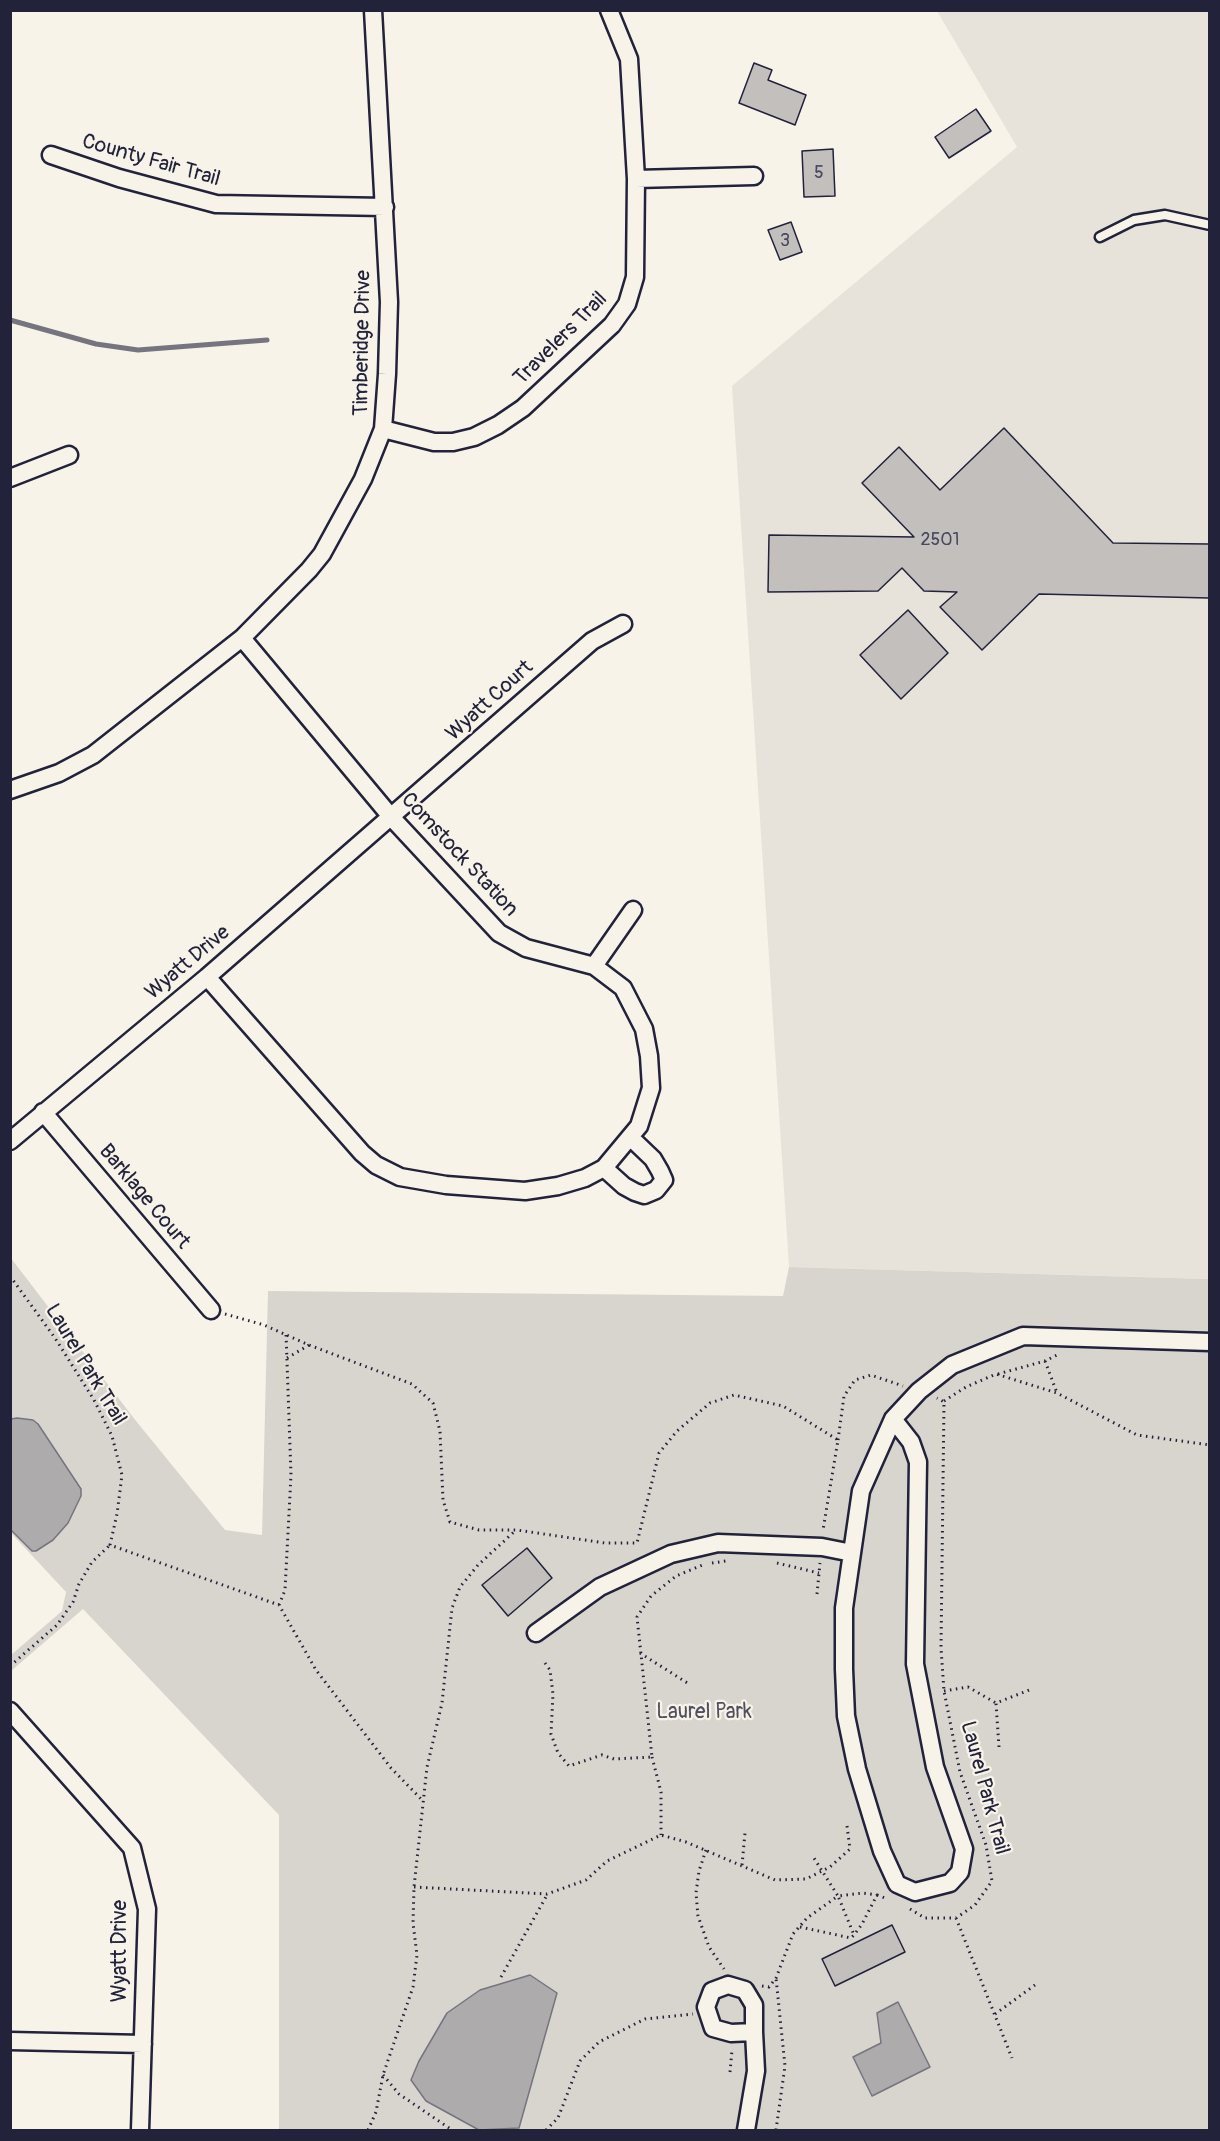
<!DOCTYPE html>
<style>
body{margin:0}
#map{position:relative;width:1220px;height:2141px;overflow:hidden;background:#f7f3e8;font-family:Pangolin,sans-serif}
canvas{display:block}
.frame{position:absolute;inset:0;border:12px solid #22223b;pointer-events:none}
</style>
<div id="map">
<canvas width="1220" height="2141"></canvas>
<div class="frame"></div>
</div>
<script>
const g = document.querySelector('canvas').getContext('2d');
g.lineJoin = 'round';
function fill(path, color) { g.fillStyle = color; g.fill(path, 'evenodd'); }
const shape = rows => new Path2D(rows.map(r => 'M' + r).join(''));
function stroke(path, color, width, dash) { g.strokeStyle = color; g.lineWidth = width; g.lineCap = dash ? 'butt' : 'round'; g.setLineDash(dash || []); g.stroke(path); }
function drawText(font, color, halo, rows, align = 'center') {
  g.font = font + ' Pangolin,sans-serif'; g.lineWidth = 4.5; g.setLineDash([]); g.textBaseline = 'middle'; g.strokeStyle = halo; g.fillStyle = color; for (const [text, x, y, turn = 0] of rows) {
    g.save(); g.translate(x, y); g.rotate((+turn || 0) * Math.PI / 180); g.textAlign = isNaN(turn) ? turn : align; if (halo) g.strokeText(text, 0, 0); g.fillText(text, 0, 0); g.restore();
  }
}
const built = shape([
 [937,11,1209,11,1209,1279,789,1267,732,386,1017,147]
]);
const green = shape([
 [10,1257,136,1421,225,1530,262,1535,268,1291,783,1296,789,1267,1209,1279,1209,2130,279,2130,279,1815,83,1609,11,1671,11,1655,62,1611,66,1592,11,1533]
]);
const water = shape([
 [17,1418,33,1420,38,1424,81,1489,81,1496,68,1523,53,1540,36,1551,32,1551,11,1530,11,1419,17,1418],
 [530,1975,557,1993,519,2128,479,2130,426,2101,411,2080,419,2061,447,2013,480,1990,530,1975],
 [898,2002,930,2067,872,2096,853,2057,881,2043,877,2013,898,2002]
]);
const stream = shape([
 [10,320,96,344,138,350,267,340]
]);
const building = shape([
 [754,63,772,70,768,80,806,95,795,125,739,103,754,63],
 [976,109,991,131,949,158,935,137,976,109],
 [833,149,835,196,804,197,802,151,833,149],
 [791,222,802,252,780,260,768,230,791,222],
 [1004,428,1113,543,1209,544,1209,598,1039,594,982,650,940,607,957,592,924,591,902,568,878,591,768,592,769,535,914,537,862,483,899,447,940,490,1004,428],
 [908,610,948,653,901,699,860,655,908,610],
 [527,1548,552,1578,508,1616,482,1585,527,1548],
 [892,1925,905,1952,835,1986,822,1959,892,1925]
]);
const path = shape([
 [10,1276,55,1338,94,1400,112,1436,122,1475,117,1514,110,1545,279,1605,316,1670,391,1768,423,1801],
 [225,1314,264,1325,309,1345,412,1384,433,1403,440,1431,443,1500,450,1522,479,1530,517,1530,605,1543,637,1543,659,1453,677,1431,710,1403,734,1395,783,1406,838,1440,823,1530],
 [287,1358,309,1345],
 [1045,1361,1057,1393],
 [998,1374,1045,1361,1057,1355],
 [944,1401,966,1387,996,1374,1057,1393,1137,1435,1210,1445],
 [838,1440,844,1396,855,1380,871,1375,903,1386],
 [712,1563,726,1561],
 [777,1563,819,1573],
 [817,1594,820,1563],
 [279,1605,285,1590,291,1475,286,1333],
 [640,1653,689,1684],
 [545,1663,550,1670,553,1694,551,1734,558,1753,569,1766,602,1755,614,1759,652,1757,637,1617,651,1596,676,1576,705,1564],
 [10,1666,57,1625,73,1602,79,1584,92,1562,110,1545],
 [944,1691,968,1687,996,1703],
 [999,1747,996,1703,1032,1689],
 [652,1757,661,1792,661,1835],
 [706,1850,699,1871,696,1893,698,1916,709,1947,724,1969],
 [742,1865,745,1833],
 [414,1887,547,1894,586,1880,607,1861,661,1835,686,1842,775,1880,806,1879,830,1867,850,1849,847,1826],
 [877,1895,888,1899],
 [910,1909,925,1918,956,1918,975,1905,992,1881,986,1845,960,1772,944,1691,941,1648,944,1402,937,1398],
 [956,1918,1012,2058],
 [800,1927,851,1938,854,1935,862,1924,877,1895,863,1893,838,1896,854,1935],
 [501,1977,547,1895],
 [762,1986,769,1987,776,1978,793,1934,807,1918,838,1896,812,1855],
 [995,2014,1035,1985],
 [730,2072,732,2050],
 [383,2075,399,2094,452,2130],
 [368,2130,376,2112,383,2075,413,1987,417,1955,413,1923,414,1887,427,1767,442,1703,452,1608,460,1587,478,1565,515,1531],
 [546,2130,558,2118,580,2061,599,2042,645,2019,693,2014],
 [776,2130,785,2066,776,1978]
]);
const service = shape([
 [1100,237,1134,220,1165,215,1210,225]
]);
const minor = shape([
 [51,155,119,178,216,204,385,207],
 [636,179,754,176],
 [383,429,434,442,453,442,474,437,498,425,523,408,612,325,627,304,635,277,636,179,629,59,609,10],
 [10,478,69,455],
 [10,790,59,773,93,755,242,638,309,570,322,554,363,479,383,429,387,374,389,302,373,10],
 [594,966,633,910],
 [207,977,362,1153,376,1165,400,1177,446,1185,525,1191,558,1186,585,1178,604,1168,639,1126,651,1088,649,1056,644,1029,623,988,594,966,526,948,499,933,392,818,242,638],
 [43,1112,211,1310],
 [10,1141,207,977,592,641,623,624],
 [604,1168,624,1186,635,1192,644,1195,656,1190,664,1180,660,1171,653,1159,630,1137],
 [893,1419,911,1442,918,1462,915,1664,935,1767,964,1849,960,1872,950,1883,915,1892,897,1884,882,1851,857,1769,846,1716,844,1669,844,1608,861,1491,893,1419,919,1391,952,1365,1023,1336,1210,1342],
 [536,1633,600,1587,671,1554,718,1543,822,1547,852,1553],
 [10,1711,132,1848,147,1909,140,2130],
 [728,1985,745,1990,754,2005,754,2032,731,2033,713,2028,706,2007,712,1991,728,1985],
 [10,2041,143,2044],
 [746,2130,756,2071,754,2032]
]);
const numberNames = [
 ["5",819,173],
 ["3",785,241],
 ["2501",940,540]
];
const streetNames = [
 ["County Fair Trail",151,161,16],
 ["Travelers Trail",561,339,-45],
 ["Timberidge Drive",363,343,-89],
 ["Wyatt Court",490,701,-42],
 ["Comstock Station",459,855,47],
 ["Wyatt Drive",188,963,-40],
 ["Barklage Court",144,1197,50],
 ["Laurel Park Trail",85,1365,59],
 ["Laurel Park Trail",984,1788,75],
 ["Wyatt Drive",121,1951,-90]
];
const parkNames = [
 ["Laurel Park",704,1713]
];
fill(built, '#e7e3db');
fill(green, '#d8d5cf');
fill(water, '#aeabad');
stroke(water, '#76747f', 1.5);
stroke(stream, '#76747f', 5);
fill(building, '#c2bfbd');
stroke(building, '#22223b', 1.5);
stroke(service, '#22223b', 13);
stroke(minor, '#22223b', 21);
stroke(path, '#22223b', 3, [1.5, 4.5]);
stroke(service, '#f7f3e8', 8);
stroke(minor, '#f7f3e8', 16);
drawText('18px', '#4a495c', null, numberNames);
drawText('21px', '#22223b', '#f7f3e8', streetNames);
drawText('21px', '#504f60', '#f7f3e8', parkNames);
</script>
